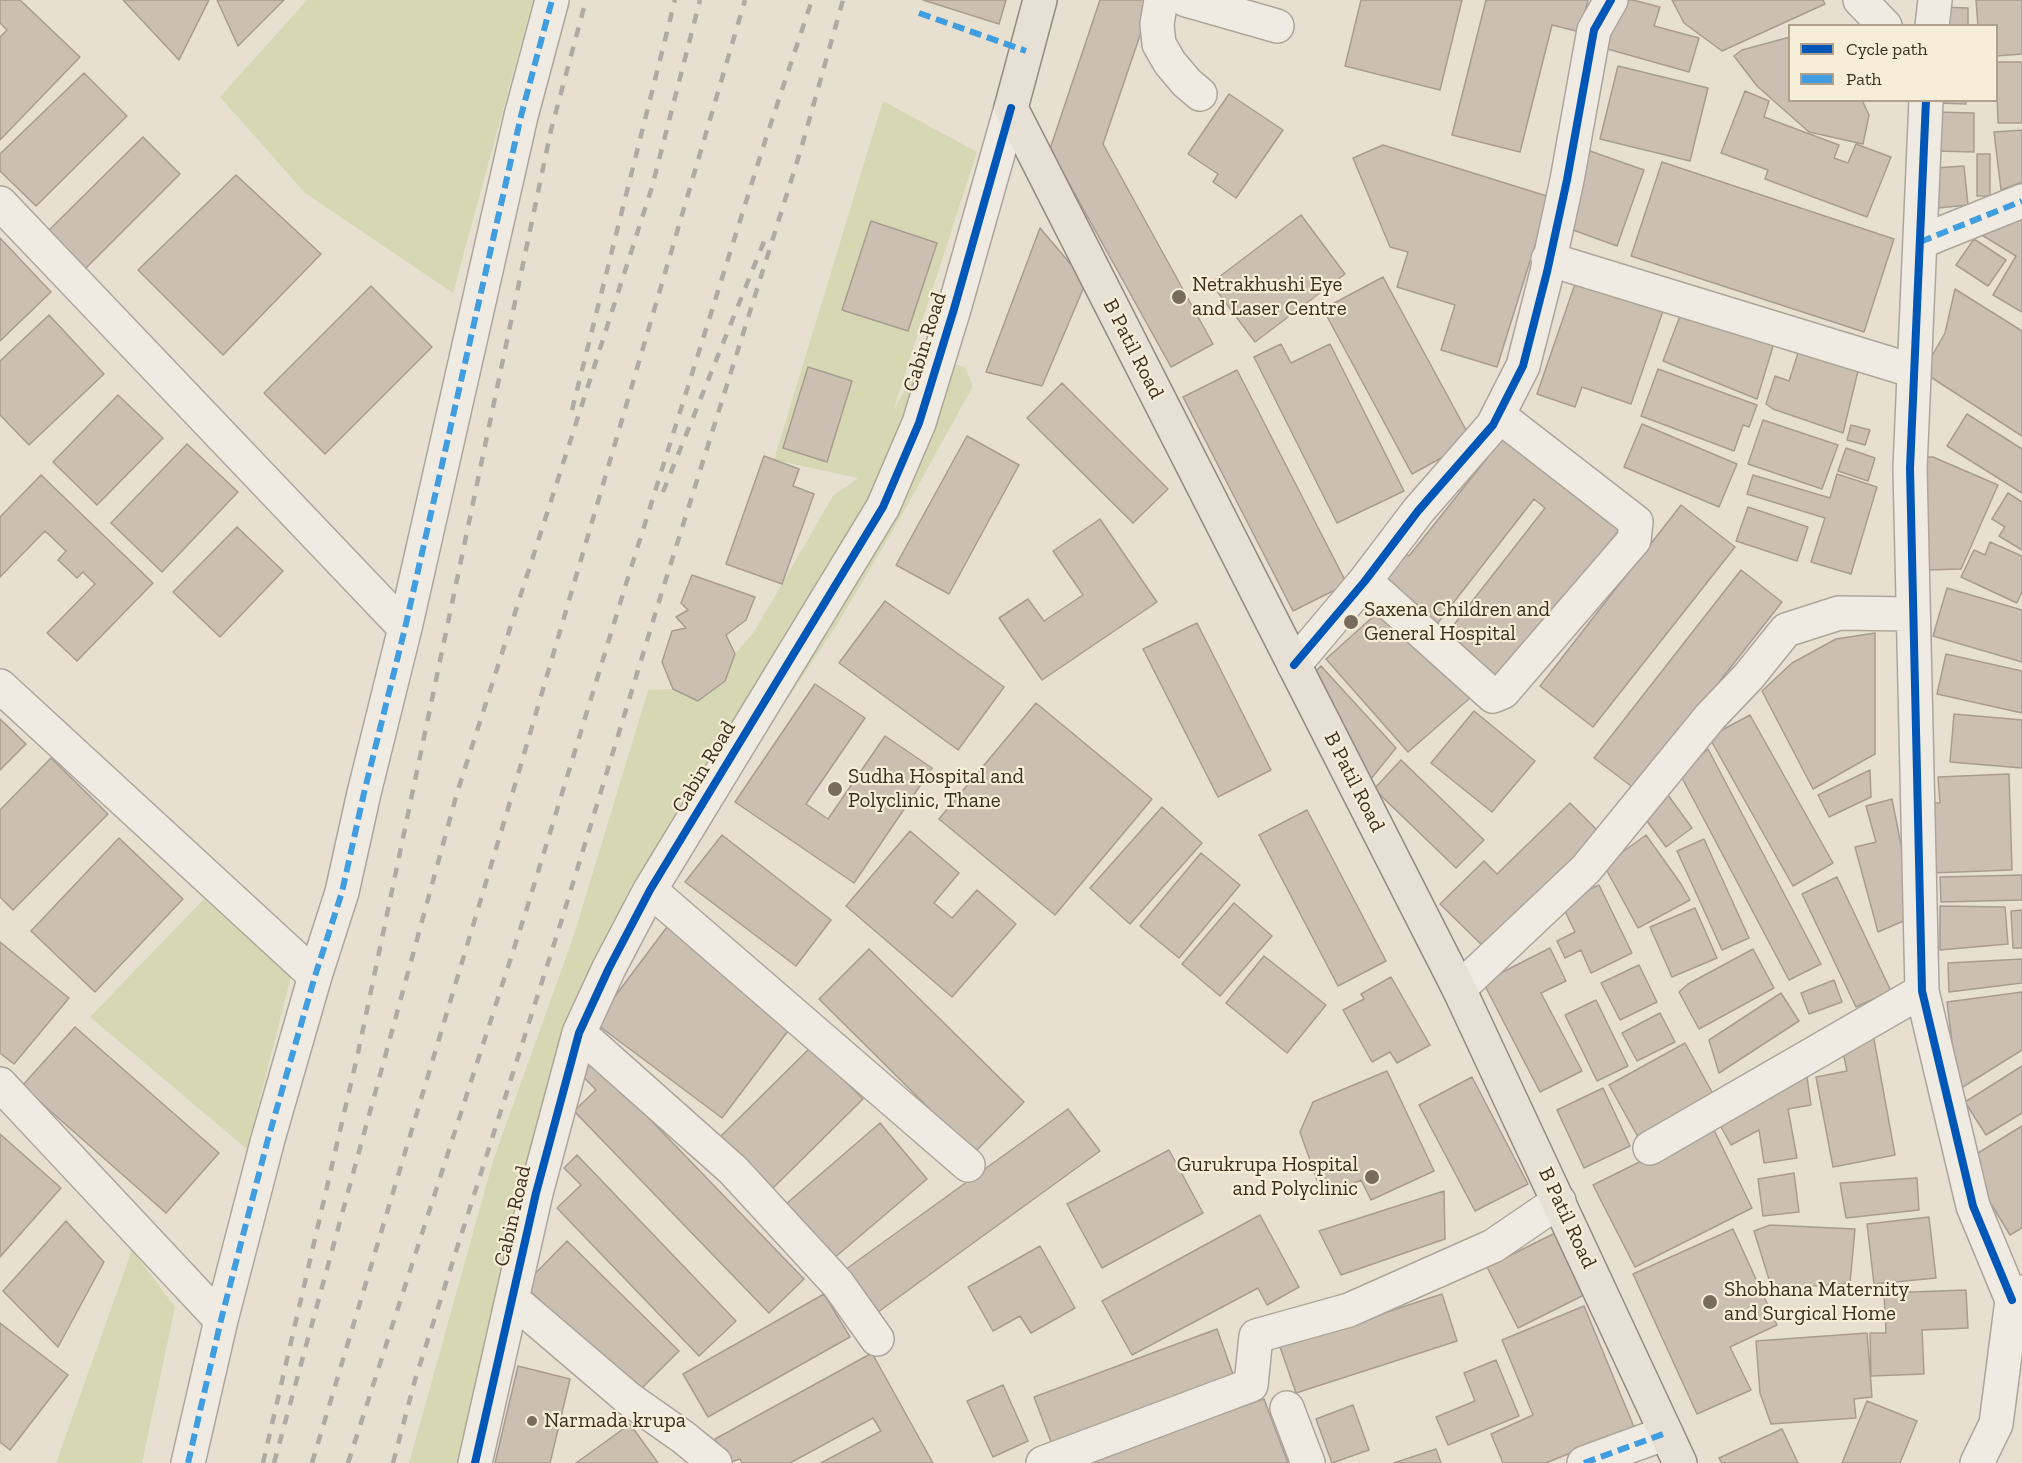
<!DOCTYPE html>
<style>
body{margin:0}
#map{position:relative;width:2022px;height:1463px;overflow:hidden;background:#e7e0d1;font-family:"Zilla Slab",serif}
canvas{display:block}
.legend{position:absolute;left:1788px;top:24px;width:210px;height:78px;box-sizing:border-box;background:#f7eed8;border:2px solid #ada18e;margin:0;padding:8px 10px;list-style:none;font-size:18px;color:#3d2e20}
.legend li{display:flex;align-items:center;gap:12px;height:30px}
.legend b{width:30px;border:2px solid #ada18e}
</style>
<div id="map">
<canvas width="2022" height="1463"></canvas>
<ul class="legend">
<li><b style="height:8px;background:#0057b8"></b>Cycle path</li>
<li><b style="height:8px;background:#3f9de0"></b>Path</li>
</ul>
</div>
<script>
const g = document.querySelector('canvas').getContext('2d');
g.lineJoin = 'round';
function fill(path, color) { g.fillStyle = color; g.fill(path, 'evenodd'); }
const shape = rows => new Path2D(rows.map(r => 'M' + r).join(''));
function stroke(path, color, width, dash) { g.strokeStyle = color; g.lineWidth = width; g.lineCap = dash ? 'butt' : 'round'; g.setLineDash(dash || []); g.stroke(path); }
function drawText(font, color, halo, rows, align = 'center') {
  g.font = font + ' "Zilla Slab",serif'; g.lineWidth = 4.5; g.setLineDash([]); g.textBaseline = 'middle'; g.strokeStyle = halo; g.fillStyle = color; for (const [text, x, y, turn = 0] of rows) {
    g.save(); g.translate(x, y); g.rotate((+turn || 0) * Math.PI / 180); g.textAlign = isNaN(turn) ? turn : align; if (halo) g.strokeText(text, 0, 0); g.fillText(text, 0, 0); g.restore();
  }
}
const green = shape([
 [307,0,533,0,453,293,305,193,220,97],
 [883,101,977,152,893,411,924,356,965,367,973,386,903,513,838,623,685,854,606,990,471,1463,409,1463,493,1161,575,932,648,690,673,689,698,701,725,681,735,654,754,632,833,496,858,478,774,460],
 [204,899,291,977,247,1149,90,1017],
 [132,1250,175,1307,142,1463,56,1463]
]);
const building = shape([
 [0,0,20,0,80,57,0,140,0,37,7,30,0,23,0,0],
 [123,0,209,0,179,60,123,0],
 [217,0,284,0,238,46,217,0],
 [923,0,1006,0,999,24,923,0],
 [1100,0,1152,0,1103,144,1213,344,1171,367,1050,149,1100,0],
 [1361,0,1462,0,1440,90,1345,66,1361,0],
 [1486,0,1588,0,1580,32,1552,25,1520,152,1452,135,1486,0],
 [1618,0,1633,0,1660,7,1654,26,1699,38,1689,72,1604,48,1618,0],
 [1672,0,1823,0,1825,4,1722,51,1684,23,1672,0],
 [1976,0,2022,0,2022,54,1996,56,1996,26,1978,26,1976,0],
 [1940,7,1968,8,1968,26,1939,26,1940,7],
 [1790,37,1790,100,1862,100,1869,115,1863,144,1809,132,1757,86,1734,56,1742,50,1790,37],
 [1996,62,2022,62,2022,123,1998,123,1996,62],
 [1618,66,1708,88,1690,161,1600,139,1618,66],
 [84,73,127,116,36,206,0,171,0,154,84,73],
 [1745,91,1769,101,1764,117,1839,145,1834,158,1848,163,1856,144,1891,157,1867,217,1765,179,1768,170,1721,153,1745,91],
 [1229,94,1283,130,1236,198,1213,182,1218,174,1188,154,1229,94],
 [1936,100,1966,100,1966,104,1936,103,1936,100],
 [1937,112,1974,113,1974,152,1936,151,1937,112],
 [2022,130,2022,182,2001,190,1994,132,2022,130],
 [143,137,180,174,79,275,41,238,143,137],
 [1383,145,1550,197,1497,367,1441,350,1455,305,1397,287,1408,252,1390,247,1353,158,1383,145],
 [1590,151,1644,170,1617,246,1562,226,1590,151],
 [1977,154,1990,154,1990,196,1977,196,1977,154],
 [1662,162,1894,239,1864,332,1631,256,1662,162],
 [1964,166,1968,205,1938,208,1935,168,1964,166],
 [236,175,321,254,223,355,138,270,236,175],
 [2022,210,2022,312,1993,295,2016,256,1977,232,2022,210],
 [1301,215,1345,274,1255,342,1211,283,1301,215],
 [871,221,937,243,908,331,842,310,871,221],
 [1040,228,1086,282,1042,386,986,372,1040,228],
 [0,238,51,292,0,341,0,238],
 [1974,239,2006,260,1988,286,1956,265,1974,239],
 [1383,277,1472,441,1412,474,1323,309,1383,277],
 [1576,281,1663,311,1631,404,1582,387,1575,407,1537,394,1576,281],
 [371,286,432,347,325,454,264,393,371,286],
 [1955,289,2022,331,2022,436,1929,376,1924,370,1945,333,1955,289],
 [1683,308,1774,343,1757,399,1663,361,1683,308],
 [49,315,104,374,29,445,0,415,0,361,49,315],
 [1281,344,1291,363,1330,344,1404,491,1337,523,1254,357,1281,344],
 [1799,350,1858,371,1843,433,1773,409,1766,404,1775,376,1789,381,1799,350],
 [808,367,852,381,827,462,783,448,808,367],
 [1658,369,1757,405,1749,427,1743,425,1734,451,1641,416,1658,369],
 [1237,370,1347,584,1293,611,1183,397,1237,370],
 [1062,383,1168,489,1133,523,1027,418,1062,383],
 [118,395,163,438,97,505,53,462,118,395],
 [1967,414,2022,449,2022,493,1947,446,1967,414],
 [1763,420,1838,445,1822,489,1748,464,1763,420],
 [1642,424,1737,464,1719,507,1624,467,1642,424],
 [1851,425,1870,430,1865,445,1847,440,1851,425],
 [1497,427,1623,525,1499,684,1442,640,1545,508,1534,499,1433,629,1378,586,1405,553,1409,556,1488,457,1479,450,1497,427],
 [967,436,1019,465,949,594,896,565,967,436],
 [187,444,238,492,162,572,111,523,187,444],
 [1846,448,1875,458,1868,481,1838,471,1846,448],
 [764,456,799,469,793,486,814,494,782,584,726,564,764,456],
 [1921,457,1933,457,1998,485,1961,569,1925,570,1921,457],
 [1837,474,1877,487,1851,574,1811,562,1825,518,1747,494,1753,475,1830,498,1837,474],
 [41,475,153,583,77,661,47,633,95,584,83,572,77,578,58,560,66,551,45,531,0,577,0,517,41,475],
 [2008,493,2022,502,2022,550,1999,536,2005,527,1992,519,2008,493],
 [1681,505,1735,547,1593,727,1540,686,1681,505],
 [1748,507,1808,527,1797,561,1736,541,1748,507],
 [1100,519,1157,602,1042,680,999,618,1028,599,1044,621,1083,595,1053,551,1100,519],
 [237,527,283,571,220,637,173,592,237,527],
 [1990,542,2022,556,2022,592,2017,603,1961,577,1974,550,1985,555,1990,542],
 [1741,570,1782,602,1635,789,1594,758,1741,570],
 [692,575,755,597,746,620,726,635,735,654,725,681,698,701,673,689,662,662,672,631,686,628,676,617,688,610,681,603,692,575],
 [1947,588,2022,610,2022,662,1933,636,1947,588],
 [885,601,1004,687,958,750,839,663,885,601],
 [1386,605,1470,698,1408,752,1326,659,1386,605],
 [1197,623,1271,770,1218,797,1143,649,1197,623],
 [1875,633,1875,754,1813,789,1762,691,1792,663,1836,639,1875,633],
 [1946,654,2022,671,2022,713,1937,694,1946,654],
 [1321,666,1396,748,1370,780,1312,675,1321,666],
 [815,684,865,718,806,804,828,819,885,736,932,768,854,883,735,802,815,684],
 [1036,703,1152,799,1055,915,939,819,1036,703],
 [1474,711,1535,761,1492,812,1431,763,1474,711],
 [1954,714,2022,720,2022,768,1950,762,1954,714],
 [1750,715,1833,863,1793,886,1709,737,1750,715],
 [0,719,26,744,0,770,0,719],
 [1708,749,1821,964,1789,980,1680,774,1708,749],
 [51,758,108,814,13,910,0,897,0,810,51,758],
 [1401,760,1484,840,1456,868,1374,789,1401,760],
 [1870,770,1871,797,1829,817,1818,795,1870,770],
 [2009,774,2012,870,1930,873,1927,803,1940,803,1938,777,2009,774],
 [1665,791,1692,828,1666,847,1644,817,1665,791],
 [1892,799,1915,916,1878,932,1855,847,1876,842,1866,806,1892,799],
 [1570,803,1606,839,1490,953,1440,904,1484,861,1497,874,1570,803],
 [1162,807,1202,843,1130,924,1090,888,1162,807],
 [1307,810,1386,961,1338,986,1259,835,1307,810],
 [910,831,959,873,934,903,952,918,977,890,1016,924,952,997,846,906,910,831],
 [722,835,831,920,796,966,685,882,722,835],
 [1646,835,1681,884,1690,900,1638,928,1606,869,1613,859,1646,835],
 [119,838,183,899,95,992,31,931,119,838],
 [1704,839,1749,938,1722,950,1677,851,1704,839],
 [1201,853,1240,885,1179,958,1140,926,1201,853],
 [2022,875,2022,900,1941,902,1940,877,2022,875],
 [1837,877,1891,991,1856,1007,1802,894,1837,877],
 [1599,885,1632,953,1591,973,1581,950,1565,958,1557,941,1575,932,1561,903,1599,885],
 [1234,903,1272,936,1220,996,1182,964,1234,903],
 [1940,906,2005,907,2008,944,1940,950,1940,906],
 [1695,908,1717,958,1672,977,1650,927,1695,908],
 [2022,910,2022,948,2013,948,2011,911,2022,910],
 [673,919,794,1023,722,1118,595,1023,673,919],
 [0,942,69,998,14,1064,0,1053,0,942],
 [1550,948,1566,981,1541,993,1582,1071,1540,1092,1483,982,1550,948],
 [869,949,1024,1102,974,1153,819,999,869,949],
 [1753,949,1774,988,1699,1029,1679,992,1688,984,1753,949],
 [1264,956,1326,1005,1287,1053,1226,1003,1264,956],
 [2022,959,2022,983,1949,992,1948,963,2022,959],
 [1639,965,1657,1002,1620,1020,1601,983,1639,965],
 [1391,977,1430,1045,1397,1063,1390,1052,1372,1062,1343,1010,1364,999,1361,994,1391,977],
 [1834,980,1842,1002,1809,1014,1801,993,1834,980],
 [2022,992,2022,1050,1958,1090,1947,1002,2022,992],
 [1781,993,1799,1021,1719,1073,1709,1040,1781,993],
 [1596,1000,1628,1066,1597,1081,1565,1015,1596,1000],
 [1660,1013,1675,1042,1637,1061,1622,1033,1660,1013],
 [75,1027,219,1153,166,1213,22,1086,75,1027],
 [1873,1034,1895,1155,1833,1167,1816,1077,1847,1071,1842,1047,1873,1034],
 [1685,1043,1718,1103,1642,1144,1609,1085,1685,1043],
 [811,1047,863,1099,773,1188,721,1136,811,1047],
 [590,1057,804,1279,769,1313,574,1111,596,1090,577,1070,590,1057],
 [2022,1066,2022,1113,1986,1135,1965,1102,2022,1066],
 [1806,1070,1811,1105,1788,1109,1797,1158,1764,1163,1759,1130,1731,1145,1716,1118,1806,1070],
 [1387,1071,1434,1171,1371,1200,1361,1180,1323,1197,1300,1132,1313,1102,1387,1071],
 [1472,1077,1528,1184,1475,1211,1419,1105,1472,1077],
 [1603,1088,1630,1146,1584,1168,1557,1110,1603,1088],
 [1068,1109,1100,1151,874,1315,842,1272,1068,1109],
 [880,1123,927,1179,833,1259,786,1204,880,1123],
 [1712,1126,1752,1208,1635,1267,1593,1185,1712,1126],
 [2022,1126,2022,1228,2010,1235,1965,1161,2022,1126],
 [0,1134,61,1188,0,1257,0,1134],
 [1169,1150,1203,1213,1102,1268,1067,1204,1169,1150],
 [577,1155,736,1321,699,1356,557,1208,581,1185,564,1168,577,1155],
 [1794,1173,1799,1212,1763,1216,1758,1179,1794,1173],
 [1917,1178,1919,1210,1846,1218,1840,1183,1917,1178],
 [1444,1191,1445,1239,1341,1275,1319,1231,1444,1191],
 [1260,1215,1299,1287,1267,1305,1258,1288,1132,1355,1102,1301,1260,1215],
 [1929,1217,1936,1278,1874,1284,1867,1224,1929,1217],
 [66,1221,104,1262,58,1347,3,1291,66,1221],
 [1770,1225,1855,1229,1850,1283,1772,1289,1754,1231,1770,1225],
 [1733,1229,1777,1325,1730,1347,1751,1390,1697,1414,1633,1274,1733,1229],
 [1561,1230,1592,1291,1518,1328,1487,1267,1561,1230],
 [567,1241,679,1351,636,1394,524,1285,567,1241],
 [1040,1246,1075,1308,1031,1333,1020,1316,993,1331,968,1287,1040,1246],
 [1966,1290,1968,1328,1922,1330,1924,1374,1871,1376,1870,1333,1886,1333,1884,1293,1966,1290],
 [824,1294,850,1337,708,1417,683,1374,824,1294],
 [1442,1294,1457,1341,1296,1393,1280,1347,1442,1294],
 [1584,1306,1634,1427,1546,1463,1503,1463,1491,1434,1533,1415,1502,1340,1584,1306],
 [0,1323,68,1375,10,1450,0,1442,0,1323],
 [1217,1329,1235,1380,1053,1447,1034,1397,1217,1329],
 [1867,1333,1872,1397,1854,1399,1856,1418,1771,1424,1760,1393,1756,1341,1867,1333],
 [872,1353,933,1463,821,1463,881,1431,873,1418,790,1463,742,1463,740,1459,728,1463,715,1439,872,1353],
 [1496,1360,1519,1416,1448,1445,1436,1417,1475,1401,1464,1373,1496,1360],
 [518,1366,570,1379,550,1463,495,1463,518,1366],
 [1003,1385,1028,1441,993,1457,967,1401,1003,1385],
 [1264,1399,1288,1463,1080,1463,1264,1399],
 [1867,1401,1917,1421,1900,1463,1842,1463,1867,1401],
 [1353,1405,1369,1450,1332,1463,1316,1419,1353,1405],
 [630,1424,658,1463,576,1463,630,1424],
 [1782,1429,1798,1463,1722,1463,1719,1458,1782,1429],
 [1436,1449,1441,1463,1394,1463,1436,1449]
]);
const minor = shape([
 [1161,0,1157,24,1159,44,1170,63,1187,83,1200,94],
 [1186,0,1277,26],
 [1860,0,1885,26],
 [1932,26,1935,0],
 [1926,100,1910,468,1922,991,1973,1206,2012,1300],
 [0,203,405,628],
 [1920,242,2022,201],
 [1548,259,1914,371],
 [1365,581,1493,696,1503,692,1634,540,1636,522,1498,415],
 [1294,665,1365,581,1418,511,1493,425,1523,366,1547,272,1567,180,1594,30,1611,0],
 [0,686,315,976],
 [650,890,968,1165],
 [1459,989,1586,869,1710,717,1749,676,1786,630,1839,613,1913,614],
 [579,1033,733,1170,838,1284,877,1339],
 [0,1084,221,1320],
 [1650,1148,1922,991],
 [512,1299,629,1399,683,1437,715,1463],
 [1287,1408,1308,1463],
 [188,1463,221,1320,268,1139,315,976,342,892,364,793,405,628,521,116,552,0],
 [475,1463,536,1193,579,1033,609,968,650,890,883,507,919,423,954,309,1011,108],
 [1043,1463,1251,1385,1256,1336,1349,1310,1493,1246,1559,1201],
 [1584,1463,1666,1433],
 [1977,1463,1996,1424,2012,1300,2022,1292]
]);
const major = shape([
 [1040,0,1011,108,1459,989,1680,1463]
]);
const rail = shape([
 [572,410,675,0],
 [663,492,765,239],
 [263,1463,358,1053,551,130,586,0],
 [274,1463,457,793,652,187,700,0],
 [312,1463,507,812,745,0],
 [348,1463,527,908,626,584,766,138,812,0],
 [393,1463,415,1380,562,919,661,595,801,149,843,0]
]);
const quiet = shape([
 [919,13,1026,51],
 [1920,242,2022,201],
 [188,1463,221,1320,268,1139,315,976,342,892,364,793,405,628,521,116,552,0],
 [1584,1463,1666,1433]
]);
const cycleway = shape([
 [1926,100,1910,468,1922,991,1973,1206,2012,1300],
 [1294,665,1365,581,1418,511,1493,425,1523,366,1547,272,1567,180,1594,30,1611,0],
 [475,1463,536,1193,579,1033,609,968,650,890,883,507,919,423,954,309,1011,108]
]);
const markers = [
 [1179,297,8,"#786c5e"],
 [1351,622,8,"#786c5e"],
 [835,789,8,"#786c5e"],
 [1372,1177,8,"#786c5e"],
 [1710,1302,8,"#786c5e"],
 [532,1421,6,"#786c5e"]
];
const poiNames = [
 ["Netrakhushi Eye",1192,285],
 ["and Laser Centre",1192,309],
 ["Saxena Children and",1364,610],
 ["General Hospital",1364,634],
 ["Sudha Hospital and",848,777],
 ["Polyclinic, Thane",848,801],
 ["Gurukrupa Hospital",1358,1165,"right"],
 ["and Polyclinic",1358,1189,"right"],
 ["Shobhana Maternity",1724,1290],
 ["and Surgical Home",1724,1314],
 ["Narmada krupa",544,1421]
];
const streetNames = [
 ["Cabin Road",925,342,-73],
 ["B Patil Road",1133,349,63],
 ["Cabin Road",704,767,-59],
 ["B Patil Road",1354,782,63],
 ["Cabin Road",513,1216,-77],
 ["B Patil Road",1567,1218,65]
];
fill(green, '#d6d7b3');
fill(building, '#cbbfb2');
stroke(building, '#a89c90', 1.5);
stroke(minor, '#ada599', 36);
stroke(major, '#928b80', 36);
stroke(minor, '#efebe3', 33);
stroke(major, '#e6e1d4', 33);
stroke(rail, '#afaaa2', 4.5, [10, 10]);
stroke(quiet, '#3f9de0', 6, [12, 6]);
stroke(cycleway, '#0057b8', 8);
for (const [x, y, r, color] of markers) { const dot = new Path2D(); dot.arc(x, y, r, 0, 2 * Math.PI); g.fillStyle = color; g.fill(dot); stroke(dot, '#f7eed8', 2); }
drawText('21px', '#3d2e20', '#f7eed8', poiNames, 'left');
drawText('21px', '#3d2e20', '#f7eed8', streetNames);
</script>
